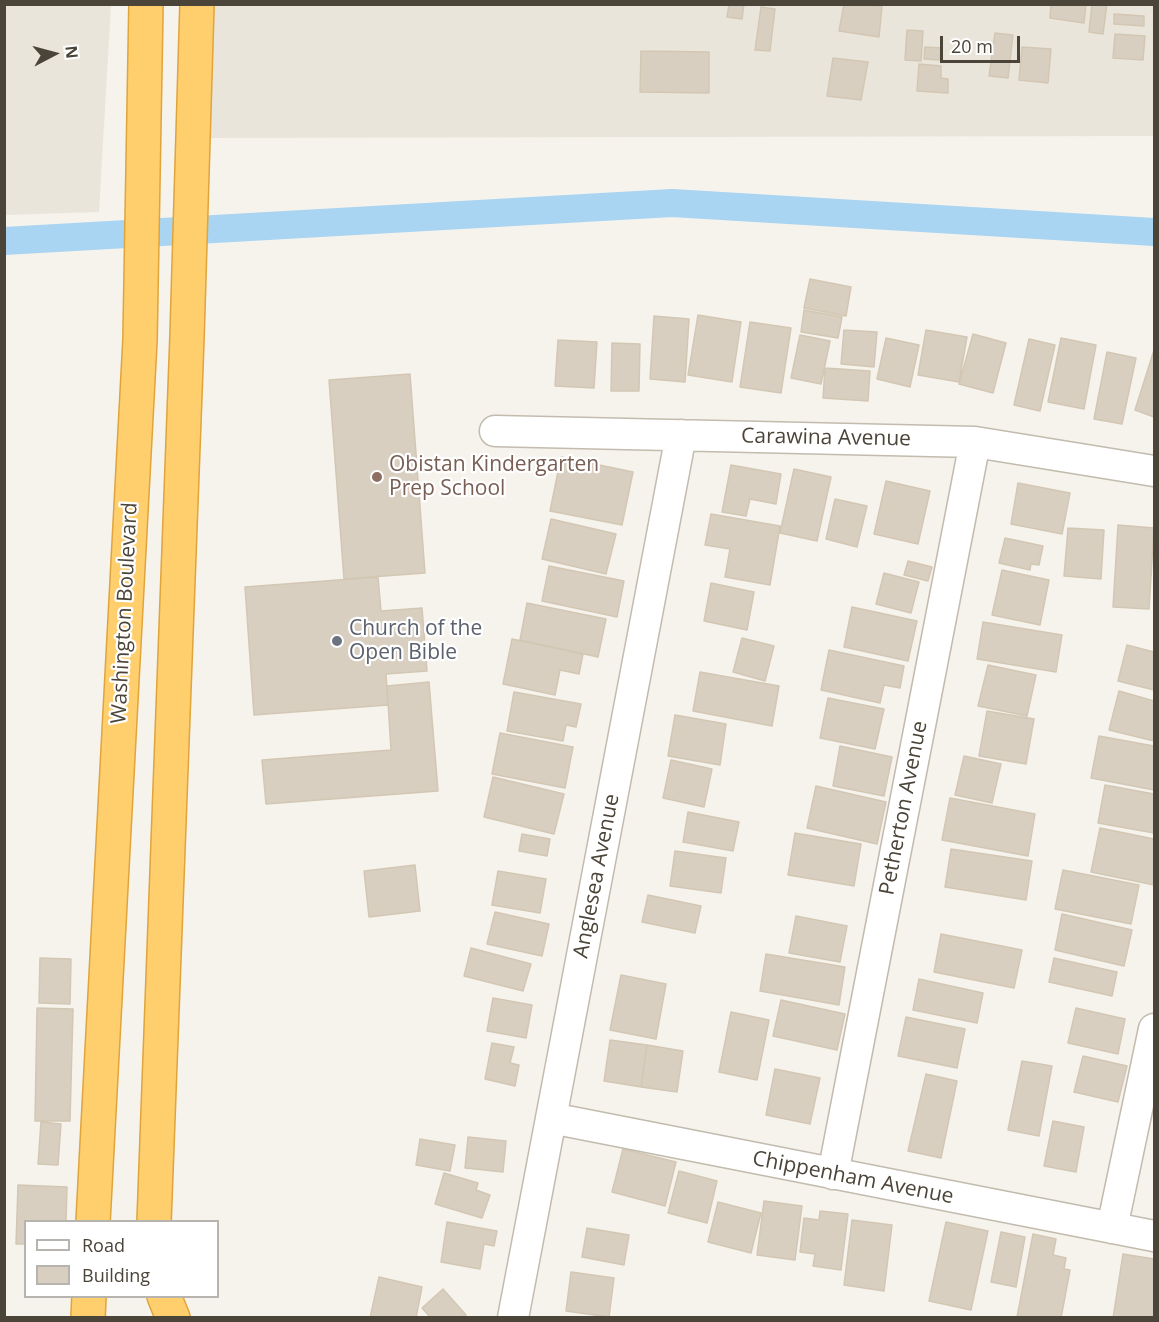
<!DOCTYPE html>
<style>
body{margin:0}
#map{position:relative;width:1159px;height:1322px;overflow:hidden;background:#f6f3ec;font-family:"Open Sans",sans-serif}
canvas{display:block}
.frame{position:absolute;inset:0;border:6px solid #4b4439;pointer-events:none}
.legend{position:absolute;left:24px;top:1220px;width:195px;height:78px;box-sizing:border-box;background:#fff;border:2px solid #b7b4b0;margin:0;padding:8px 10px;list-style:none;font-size:18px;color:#4b4439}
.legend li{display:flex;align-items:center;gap:12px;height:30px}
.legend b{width:30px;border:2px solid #b7b4b0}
.north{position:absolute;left:24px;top:24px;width:60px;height:60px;-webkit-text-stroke:4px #fff;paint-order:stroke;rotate:84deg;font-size:16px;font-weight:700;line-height:24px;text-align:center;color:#4b4439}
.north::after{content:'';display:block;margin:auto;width:21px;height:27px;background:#4b4439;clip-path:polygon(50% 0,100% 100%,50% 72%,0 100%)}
.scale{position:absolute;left:940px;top:36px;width:80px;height:27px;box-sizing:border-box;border:3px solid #4b4439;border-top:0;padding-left:8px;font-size:18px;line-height:21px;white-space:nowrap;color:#4b4439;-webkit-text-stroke:4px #fff;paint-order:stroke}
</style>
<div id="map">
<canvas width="1159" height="1322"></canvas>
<div class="frame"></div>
<ul class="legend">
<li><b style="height:8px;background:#fff"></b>Road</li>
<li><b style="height:16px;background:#d8cfc1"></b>Building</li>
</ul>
<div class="north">N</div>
<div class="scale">20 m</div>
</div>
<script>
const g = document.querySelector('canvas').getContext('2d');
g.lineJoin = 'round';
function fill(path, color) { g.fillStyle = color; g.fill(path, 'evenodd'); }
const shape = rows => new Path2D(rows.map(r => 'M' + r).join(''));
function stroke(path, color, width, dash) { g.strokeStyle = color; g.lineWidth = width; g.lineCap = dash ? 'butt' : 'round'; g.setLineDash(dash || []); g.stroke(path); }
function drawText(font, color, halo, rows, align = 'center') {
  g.font = font + ' "Open Sans",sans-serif'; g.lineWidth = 4.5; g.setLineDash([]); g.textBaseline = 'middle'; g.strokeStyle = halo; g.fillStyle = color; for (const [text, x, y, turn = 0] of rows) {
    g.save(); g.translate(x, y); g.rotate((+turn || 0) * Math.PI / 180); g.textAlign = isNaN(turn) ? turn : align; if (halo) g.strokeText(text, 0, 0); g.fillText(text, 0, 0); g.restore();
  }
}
const residential = shape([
 [4,5,111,5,99,212,5,215],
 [204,5,1154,5,1154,136,205,138]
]);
const canal = shape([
 [4,241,672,203,1154,232]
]);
const building = shape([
 [729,4,744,4,742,19,727,17,729,4],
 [844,4,882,6,879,37,839,31,844,4],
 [1051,4,1086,4,1084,23,1050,18,1051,4],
 [1092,4,1107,4,1103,34,1089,32,1092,4],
 [761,7,775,9,770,51,755,50,761,7],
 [1114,14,1144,16,1144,26,1114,24,1114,14],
 [907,30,923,31,921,61,905,60,907,30],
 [995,33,1013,35,1008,78,989,76,995,33],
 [1115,34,1145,36,1143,60,1113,58,1115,34],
 [925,47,941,48,940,60,924,59,925,47],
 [1022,47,1051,49,1048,83,1019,80,1022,47],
 [641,51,709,52,709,93,640,92,641,51],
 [833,58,868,62,861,100,827,96,833,58],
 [919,64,941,66,941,78,948,79,948,93,917,91,919,64],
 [810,279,851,287,846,316,804,308,810,279],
 [804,310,842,317,838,338,801,332,804,310],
 [698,315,741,322,732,382,688,375,698,315],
 [654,316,689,319,685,382,650,379,654,316],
 [750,322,791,328,781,393,740,387,750,322],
 [844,330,877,332,874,367,841,364,844,330],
 [926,330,967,337,959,382,918,375,926,330],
 [973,334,1006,343,993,393,959,384,973,334],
 [800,335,830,341,821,384,791,378,800,335],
 [886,338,919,345,910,387,877,379,886,338],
 [1061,338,1096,345,1084,409,1048,402,1061,338],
 [1029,339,1055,345,1040,411,1014,405,1029,339],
 [558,340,597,342,594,388,555,386,558,340],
 [612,343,640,344,639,391,611,391,612,343],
 [1154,350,1154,417,1135,410,1154,350],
 [1107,352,1136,358,1122,424,1094,419,1107,352],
 [825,368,870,371,868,401,823,398,825,368],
 [410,374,425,573,344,579,329,380,410,374],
 [561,457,633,472,622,525,550,511,561,457],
 [731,465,781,474,776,504,750,499,746,516,722,512,731,465],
 [794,469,831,477,817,541,780,533,794,469],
 [886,481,930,491,918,544,874,534,886,481],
 [1018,483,1070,493,1062,534,1011,524,1018,483],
 [835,499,867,506,857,547,826,539,835,499],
 [711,514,780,526,770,585,725,577,730,549,705,545,711,514],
 [551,519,616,534,606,574,542,559,551,519],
 [1118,525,1154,528,1149,609,1113,607,1118,525],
 [1068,528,1104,530,1101,579,1064,576,1068,528],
 [1005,538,1043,546,1039,565,1031,564,1030,570,999,563,1005,538],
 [908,561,932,567,928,581,904,575,908,561],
 [549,566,624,581,617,617,542,601,549,566],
 [1002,570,1049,580,1040,625,992,615,1002,570],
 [884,573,919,582,911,613,876,604,884,573],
 [378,577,381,611,422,608,427,671,386,674,388,705,254,715,245,587,378,577],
 [711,583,754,592,747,630,704,621,711,583],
 [527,603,606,619,598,657,520,640,527,603],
 [852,607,917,621,908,661,844,647,852,607],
 [983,622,1062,635,1056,672,977,659,983,622],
 [742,638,774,646,765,681,733,672,742,638],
 [512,639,583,654,579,674,560,670,555,695,503,684,512,639],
 [1127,645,1154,652,1154,690,1118,681,1127,645],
 [829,650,904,666,900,688,884,685,880,703,821,690,829,650],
 [988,665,1036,675,1027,716,978,706,988,665],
 [700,672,779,686,772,726,693,711,700,672],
 [429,682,438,791,266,804,262,760,391,750,387,686,429,682],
 [1119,691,1154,701,1154,741,1109,730,1119,691],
 [514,692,581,704,576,727,566,725,563,741,507,731,514,692],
 [828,698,884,709,875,749,820,738,828,698],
 [987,711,1034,719,1026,764,979,756,987,711],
 [675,715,726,724,720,765,668,756,675,715],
 [500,733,573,747,565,788,492,774,500,733],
 [1099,736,1154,746,1154,790,1091,778,1099,736],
 [840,746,892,757,884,796,833,786,840,746],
 [964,756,1001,764,992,803,955,795,964,756],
 [671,760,712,769,704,807,663,798,671,760],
 [493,777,564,794,554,834,484,817,493,777],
 [1105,785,1154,794,1154,833,1098,823,1105,785],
 [816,786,886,802,877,844,807,828,816,786],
 [950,798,1035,814,1028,856,942,840,950,798],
 [688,812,739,822,733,851,683,842,688,812],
 [1100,828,1154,839,1154,885,1091,872,1100,828],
 [795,833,861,844,854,886,788,875,795,833],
 [522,834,550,839,547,856,519,851,522,834],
 [951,849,1032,861,1026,900,945,887,951,849],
 [675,851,726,858,721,893,670,886,675,851],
 [415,865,420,911,369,917,364,871,415,865],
 [1063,870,1139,885,1131,924,1055,909,1063,870],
 [498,871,546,879,540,913,492,905,498,871],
 [648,895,701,906,695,933,642,922,648,895],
 [495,912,549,924,542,956,487,944,495,912],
 [1062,914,1132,930,1124,966,1055,950,1062,914],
 [796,916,847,926,840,962,789,953,796,916],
 [941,934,1022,950,1014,988,934,972,941,934],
 [471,948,531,964,523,991,464,976,471,948],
 [766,954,845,967,839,1005,760,991,766,954],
 [40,958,71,959,70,1004,39,1003,40,958],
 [1054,958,1117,972,1112,996,1049,982,1054,958],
 [621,975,666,984,656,1039,610,1030,621,975],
 [919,979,983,993,977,1023,913,1010,919,979],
 [493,998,532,1005,526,1038,487,1031,493,998],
 [781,1000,845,1014,837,1050,773,1036,781,1000],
 [37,1008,73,1009,70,1121,35,1121,37,1008],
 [1076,1008,1125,1019,1118,1054,1068,1043,1076,1008],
 [731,1012,769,1020,757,1080,719,1072,731,1012],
 [906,1017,965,1029,957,1068,898,1056,906,1017],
 [610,1040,647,1045,641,1087,604,1081,610,1040],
 [492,1043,514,1047,510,1063,519,1065,515,1086,485,1079,492,1043],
 [647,1045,683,1051,677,1092,641,1087,647,1045],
 [1083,1056,1127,1066,1118,1102,1074,1092,1083,1056],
 [1022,1061,1052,1066,1039,1136,1008,1130,1022,1061],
 [775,1069,820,1078,810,1124,766,1115,775,1069],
 [926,1074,957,1081,941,1158,908,1151,926,1074],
 [1053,1121,1084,1127,1076,1172,1044,1166,1053,1121],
 [41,1122,61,1124,58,1165,38,1164,41,1122],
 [468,1137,506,1141,503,1172,465,1168,468,1137],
 [420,1139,455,1145,450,1171,416,1165,420,1139],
 [623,1149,676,1162,665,1206,612,1192,623,1149],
 [679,1171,717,1181,707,1223,668,1213,679,1171],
 [444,1173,478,1183,476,1190,490,1195,482,1218,435,1204,444,1173],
 [18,1185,67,1187,66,1222,26,1222,26,1244,16,1244,18,1185],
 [764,1201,802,1206,795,1260,757,1255,764,1201],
 [718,1202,761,1213,751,1253,708,1242,718,1202],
 [820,1211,848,1214,841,1270,813,1266,815,1254,800,1252,804,1218,819,1220,820,1211],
 [852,1220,892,1225,884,1291,844,1285,852,1220],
 [447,1222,497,1231,494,1246,484,1244,480,1269,441,1262,447,1222],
 [946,1222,988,1231,971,1310,929,1301,946,1222],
 [587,1228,629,1235,624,1265,582,1257,587,1228],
 [1001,1232,1025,1237,1016,1287,991,1282,1001,1232],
 [1033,1234,1056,1239,1053,1255,1066,1258,1064,1269,1070,1270,1061,1318,1017,1317,1033,1234],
 [1123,1254,1154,1259,1154,1318,1113,1318,1123,1254],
 [571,1272,614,1278,609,1317,566,1311,571,1272],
 [379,1277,422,1287,416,1318,370,1318,379,1277],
 [443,1289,466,1315,463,1318,431,1318,422,1308,443,1289]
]);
const street = shape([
 [495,431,975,442,1154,471],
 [551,1118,1154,1236],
 [833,1174,975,442],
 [1112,1228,1154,1029],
 [513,1318,681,435]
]);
const highway = shape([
 [93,1222,140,340,146,4],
 [154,1222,187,337,197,4],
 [164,1296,173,1318],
 [88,1318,89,1296]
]);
const markers = [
 [377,477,6,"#8d6e63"],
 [337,641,6,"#6b7280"]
];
const streetNames = [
 ["Carawina Avenue",826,438,1],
 ["Washington Boulevard",125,613,-87],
 ["Petherton Avenue",904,808,-79],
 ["Anglesea Avenue",597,876,-79],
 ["Chippenham Avenue",853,1178,11]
];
const educationNames = [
 ["Obistan Kindergarten",389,465],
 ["Prep School",389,489]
];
const worshipNames = [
 ["Church of the",349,629],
 ["Open Bible",349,653]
];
fill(residential, '#eae5da');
stroke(canal, '#a9d4f2', 28);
fill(building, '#d8cfc1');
stroke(building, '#d3c7b4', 1.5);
stroke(street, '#c2bbae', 33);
stroke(highway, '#e0a43c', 36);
stroke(street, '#fff', 30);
stroke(highway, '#ffcf6e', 33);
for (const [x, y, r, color] of markers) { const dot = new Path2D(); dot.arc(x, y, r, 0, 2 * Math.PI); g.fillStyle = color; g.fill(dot); stroke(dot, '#fff', 2); }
drawText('21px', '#4b4439', '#fff', streetNames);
drawText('21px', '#785e54', '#fff', educationNames, 'left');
drawText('21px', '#5b616d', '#fff', worshipNames, 'left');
</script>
